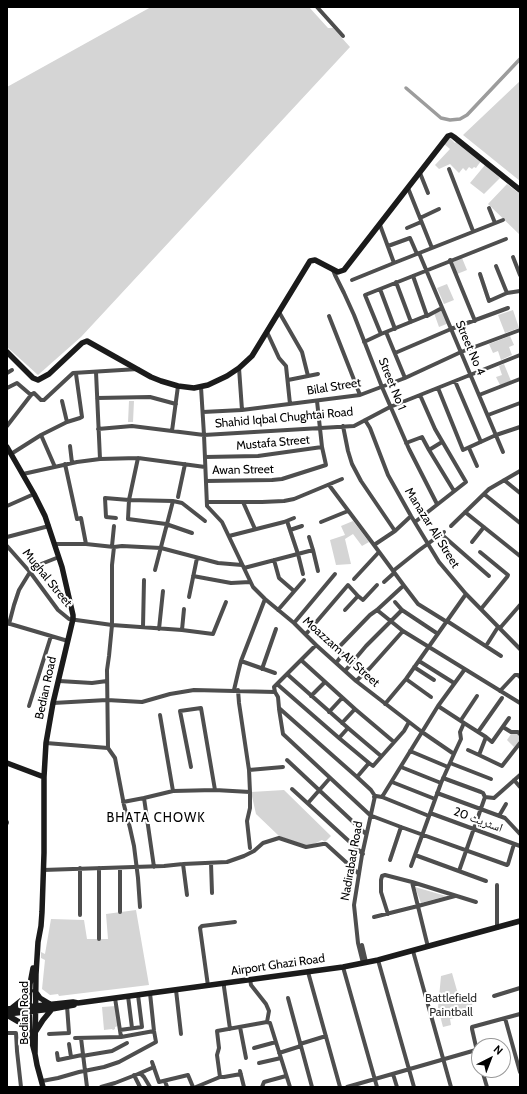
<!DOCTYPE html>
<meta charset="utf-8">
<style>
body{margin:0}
#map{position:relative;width:527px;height:1094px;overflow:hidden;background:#fff;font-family:Cabin,sans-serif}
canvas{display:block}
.frame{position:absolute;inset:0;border:8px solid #000;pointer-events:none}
.north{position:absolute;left:471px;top:1038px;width:40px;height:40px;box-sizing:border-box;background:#fff;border:1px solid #999;border-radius:50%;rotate:42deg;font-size:11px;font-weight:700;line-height:16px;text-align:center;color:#000}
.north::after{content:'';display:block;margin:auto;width:14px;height:18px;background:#000;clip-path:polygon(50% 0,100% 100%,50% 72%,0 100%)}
</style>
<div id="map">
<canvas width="527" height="1094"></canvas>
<div class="frame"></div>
<div class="north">N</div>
</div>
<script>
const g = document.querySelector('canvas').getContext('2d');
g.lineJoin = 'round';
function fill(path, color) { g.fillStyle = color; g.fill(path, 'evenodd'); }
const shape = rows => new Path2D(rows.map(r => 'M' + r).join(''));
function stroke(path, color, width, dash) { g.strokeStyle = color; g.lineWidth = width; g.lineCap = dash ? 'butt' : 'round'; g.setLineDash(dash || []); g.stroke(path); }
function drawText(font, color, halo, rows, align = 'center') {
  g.font = font + ' Cabin,"Noto Naskh Arabic",sans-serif'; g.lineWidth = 4; g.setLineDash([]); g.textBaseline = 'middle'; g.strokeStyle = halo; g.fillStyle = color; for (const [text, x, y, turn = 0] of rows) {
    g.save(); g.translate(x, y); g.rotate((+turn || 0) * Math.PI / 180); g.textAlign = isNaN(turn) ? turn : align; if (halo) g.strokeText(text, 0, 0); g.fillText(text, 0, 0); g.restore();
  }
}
const green = shape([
 [151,7,309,7,328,28,333,28,350,47,81,337,38,375,7,347,7,87],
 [520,81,520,181,463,135],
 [450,138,455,143,457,141,481,161,476,168,474,167,472,169,469,167,466,171,463,168,459,173,450,164,439,169,435,165,450,149,444,144],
 [485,165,500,178,484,194,470,183],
 [507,184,520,194,520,235,488,204],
 [462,258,467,270,457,274,453,262],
 [447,284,454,300,444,304,437,288],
 [442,308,449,323,439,327,434,313],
 [513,310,519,328,505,333,498,315],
 [510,336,514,345,509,347,512,355,501,360,498,351,493,353,489,344],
 [504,364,511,381,500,385,496,377,502,375,499,366],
 [129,401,134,401,133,422,128,422],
 [353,521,369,542,362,546,353,534,345,539,351,564,336,565,330,540,345,535,341,526],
 [511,734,518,734,520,735,520,740,514,747,507,740],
 [284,790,331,836,325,842,322,840,314,844,306,846,279,836,256,814,251,792],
 [415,887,446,896,421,903],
 [136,910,149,985,59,996,58,994,50,995,42,989,45,960,41,958,41,952,45,954,51,919,84,920,87,939,108,939,106,914],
 [452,973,458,994,472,1003,474,1013,450,1019,451,1025,443,1027,438,1008,441,976],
 [116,1006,118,1026,115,1027,115,1029,113,1030,112,1029,104,1030,102,1007]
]);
const canal = shape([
 [406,88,441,118,450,120,460,119,467,115,520,59]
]);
const street = shape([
 [317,7,343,36],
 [449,169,473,231],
 [420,173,428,193],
 [408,188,432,248],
 [489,208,495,223],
 [420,218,439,209],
 [380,225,394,263,503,220],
 [407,228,421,222],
 [388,246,410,238,417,254],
 [419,253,503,452],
 [513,257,520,275],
 [450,260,475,321],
 [496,266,507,293],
 [333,270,335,275,344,293,354,315,382,387,409,449,437,504],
 [480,274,489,301,507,293,520,291],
 [413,276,427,316,442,308],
 [352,280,394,263],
 [396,282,411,322],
 [380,289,395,329],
 [279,312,302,352,308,376],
 [329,316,360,395],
 [267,332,279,358,286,366,290,404],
 [386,332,405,378],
 [381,334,428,315],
 [364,342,381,334,365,295,506,239],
 [395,353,451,329,508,308],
 [239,368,242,410],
 [96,372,100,459],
 [7,373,12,370],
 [288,380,318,374],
 [455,381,481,442],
 [201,387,204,435,354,426,390,407,520,355],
 [7,388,17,383,31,395],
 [438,388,463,450,496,435,520,427],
 [479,395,520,379],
 [97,398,150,397,176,404],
 [62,401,67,422],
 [203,412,242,410,360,395,405,378,461,352,520,330],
 [488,415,520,403],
 [365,420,370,428,388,475,411,516,439,562,466,594,520,649],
 [7,426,31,395,34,393,41,400,44,400,73,373,138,369],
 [343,426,348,451,352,464,361,481,395,531],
 [98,429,132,426,204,435,207,506,222,522,253,587,265,599,294,623,316,645,356,681,422,732,454,754,441,783,411,866],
 [172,431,178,386],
 [41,435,55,467],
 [406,443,422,437,429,450,454,491],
 [70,446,72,463],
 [469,448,477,466],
 [429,450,442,442],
 [11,454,41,435,67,422,80,418,82,417,76,374],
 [205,457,258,456,322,447,317,401],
 [138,458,129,500,128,519,166,524,192,533],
 [65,464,77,519,81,518,86,544],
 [23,474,77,462,100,459,138,458,205,467],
 [504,480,520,493],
 [206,481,272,480,282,479,326,465,322,447],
 [329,485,374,545],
 [484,494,520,523],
 [178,497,185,464],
 [207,502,262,502,284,501,294,499,342,479],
 [243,502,255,529],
 [7,506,34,494],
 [465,512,520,556],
 [411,516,395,531,374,545,405,587,418,604,447,622],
 [116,518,106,517,105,498,129,500,173,501,182,503,205,521],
 [287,521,298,554,303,574],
 [321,522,348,511],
 [415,522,466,482,435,429,420,395],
 [451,526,489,489,520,471],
 [290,530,302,526],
 [441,534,489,576],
 [229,536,284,522,294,518],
 [7,537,49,526],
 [309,537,313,550],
 [472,542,484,527],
 [55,544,86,544,114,547,122,546,161,548,218,563,242,565],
 [7,546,30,572,58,610,69,619,112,625,182,630,213,634,226,602],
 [112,546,114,526],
 [480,552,508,575,507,577,481,609],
 [274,560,279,578,294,591],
 [244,568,313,550,318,571],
 [155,570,173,501],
 [393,571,418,551,444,532],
 [193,576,231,583,250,582],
 [354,579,379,552],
 [384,582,394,573],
 [358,596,363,600,377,585],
 [189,597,197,558],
 [395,602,402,610],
 [278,610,304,580],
 [377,610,403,631,520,703],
 [447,621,501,656],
 [7,623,68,641],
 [294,623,335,574],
 [9,624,14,605,19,590,30,572,36,566,59,557],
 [143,627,144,580],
 [500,628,520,605],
 [159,629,163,591],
 [182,630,184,609],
 [306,634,348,585,358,596,345,610],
 [486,646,498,627],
 [301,660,355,709,394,742],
 [241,661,275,673],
 [419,661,454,683],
 [336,663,343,654,338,649,338,648,370,615,377,610,403,586],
 [414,667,434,680],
 [262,669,276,629],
 [345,671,366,646,402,610,438,634],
 [287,674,348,728,339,738],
 [406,679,431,697],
 [59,681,92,683,107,681],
 [356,681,370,668,403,631],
 [277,684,316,645],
 [234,690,238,673,241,661,265,599],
 [238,690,239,703,249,770,250,792,250,808,247,821,250,848],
 [500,691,515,675,518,675,520,677],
 [311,696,325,682],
 [53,703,107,700,142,702,170,694,194,690,275,692],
 [385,704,406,679,466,594],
 [29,706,51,636],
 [438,706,464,723],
 [279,709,283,734,370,815],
 [329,712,342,698],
 [160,715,173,791],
 [461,720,477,696],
 [342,723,355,709],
 [503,727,511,732,518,732,520,734],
 [348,728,381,756],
 [478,732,502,698],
 [486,737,492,742,509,718],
 [46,743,108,748,107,670,109,656,112,625,112,565,114,547],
 [108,748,115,758,124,805,130,828,134,846,138,878,140,907],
 [468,750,479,755,502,766,520,743],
 [410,751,448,767],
 [454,754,461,739,460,732,464,723,486,737,479,755],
 [287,760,366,834],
 [450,763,491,779],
 [191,767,180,711,201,708,215,790],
 [401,767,441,783],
 [249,770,283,767],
 [357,777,279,708,278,697,275,692,274,687,277,684,339,738,369,763],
 [443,778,481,792,483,793,485,797,494,798,520,775],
 [514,780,520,787],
 [392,782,435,799],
 [292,789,363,854],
 [437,793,505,818,520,834],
 [374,797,376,796,382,797,438,706,465,669],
 [382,797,429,816],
 [144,798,173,791,215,790,250,792],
 [123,802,144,798,154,867],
 [308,803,330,778],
 [430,813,520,846],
 [372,816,401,827,507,865,508,864,514,844],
 [499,816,506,804],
 [7,822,7,823],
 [415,855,486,881],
 [390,860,401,827],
 [211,863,212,893],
 [183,864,187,895],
 [43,870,164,866,183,864,227,862,244,856,254,851,263,843,279,838,306,847,323,844,326,844,359,874],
 [459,871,485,797],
 [412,882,428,947],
 [497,885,497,928],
 [120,912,120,868],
 [388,914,381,892,381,880,382,876,385,875,412,882,476,902],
 [80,915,80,868],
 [374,917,418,906,455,896],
 [99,939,99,868],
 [362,945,366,962],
 [413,951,451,1087],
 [378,960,414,1087],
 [363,963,358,943,354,905,362,855,375,796,371,790,357,777,369,763,373,766,404,731,409,722],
 [343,967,377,1087],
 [308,972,340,1087],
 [250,979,251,985,266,1004,269,1011,267,1022],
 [224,983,224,987,230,1029],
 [208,986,200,928,202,926,235,922],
 [176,990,181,1034],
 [128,996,132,1028],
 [494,996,520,988],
 [115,998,121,1037,154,1031],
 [288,998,312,1087],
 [505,1018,520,1072],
 [240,1027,246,1058],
 [120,1030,142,1027,138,995],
 [7,1033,16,1033,17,1051,21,1087],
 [49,1034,69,1033,67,1006],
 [75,1038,121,1037],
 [81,1038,87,1087],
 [69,1044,71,1057],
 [300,1044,326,1036],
 [254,1048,276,1042],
 [57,1053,58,1060,82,1055],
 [279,1053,301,1046],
 [82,1056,112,1051,127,1043],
 [479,1060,472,1029,472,1027,520,1014],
 [152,1062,159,1082,188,1075,193,1087],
 [259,1063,281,1058],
 [482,1070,487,1087],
 [240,1071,244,1087],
 [138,1074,154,1067],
 [393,1074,397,1087],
 [134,1075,140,1087],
 [220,1077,224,1077,241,1074],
 [42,1081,58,1078,79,1072,104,1067,119,1062,156,1042,154,1031,150,993],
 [165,1081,167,1087],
 [101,1087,115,1083,138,1074,141,1074,144,1077,150,1087],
 [196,1087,220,1077,217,1055,219,1048,217,1031,267,1022,270,1023,290,1087],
 [262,1087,264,1082,286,1076],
 [347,1087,476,1050]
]);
const secondary = shape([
 [7,352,33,378,38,380,49,374,82,343,87,341,151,377,161,381,178,386,194,388,208,385,227,376,239,368,252,356,310,261,315,260,338,272,344,270,448,136,451,135,454,137,520,190],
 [7,447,34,494,45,516,62,567,73,615,73,619,53,703,46,743,44,777,44,853,42,912,41,926,38,942,36,974,35,1054],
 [7,763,44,777],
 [33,968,30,984,29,1006,30,1035,35,1054,37,1065,43,1087],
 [35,991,40,998,50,1004],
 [12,1008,22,1000,28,989],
 [7,1009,73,1002,78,1003,343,967,378,960,520,921],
 [7,1014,52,1009,74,1005],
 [7,1015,19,1022,30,1035],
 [36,1031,43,1020,52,1009]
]);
const streetNames = [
 ["Street No 4",470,348,67],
 ["Street No 1",392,384,68],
 ["Bilal Street",334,387,-9],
 ["Shahid Iqbal Chughtai Road",284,418,-5],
 ["Mustafa Street",273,443,-5],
 ["Awan Street",243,470,-1],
 ["Manazar Ali Street",432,528,58],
 ["Mughal Street",47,578,51],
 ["Moazzam Ali Street",341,652,42],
 ["Bedian Road",46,688,-78],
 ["اسٹریٹ 20",478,820,20],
 ["Nadirabad Road",352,861,-80],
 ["Airport Ghazi Road",278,965,-8],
 ["Bedian Road",24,1013,-90]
];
const parkNames = [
 ["Battlefield",451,998],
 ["Paintball",451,1012]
];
const neighbourhoodNames = [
 ["BHATA CHOWK",156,818]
];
fill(green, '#d5d5d5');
stroke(canal, '#9c9c9c', 3.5);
stroke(street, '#4e4e4e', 4);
stroke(secondary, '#1b1b1b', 5.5);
drawText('12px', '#000', '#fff', streetNames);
drawText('12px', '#2c2c2c', '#fff', parkNames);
g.letterSpacing = '1px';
drawText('13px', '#000', '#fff', neighbourhoodNames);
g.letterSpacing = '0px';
</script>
